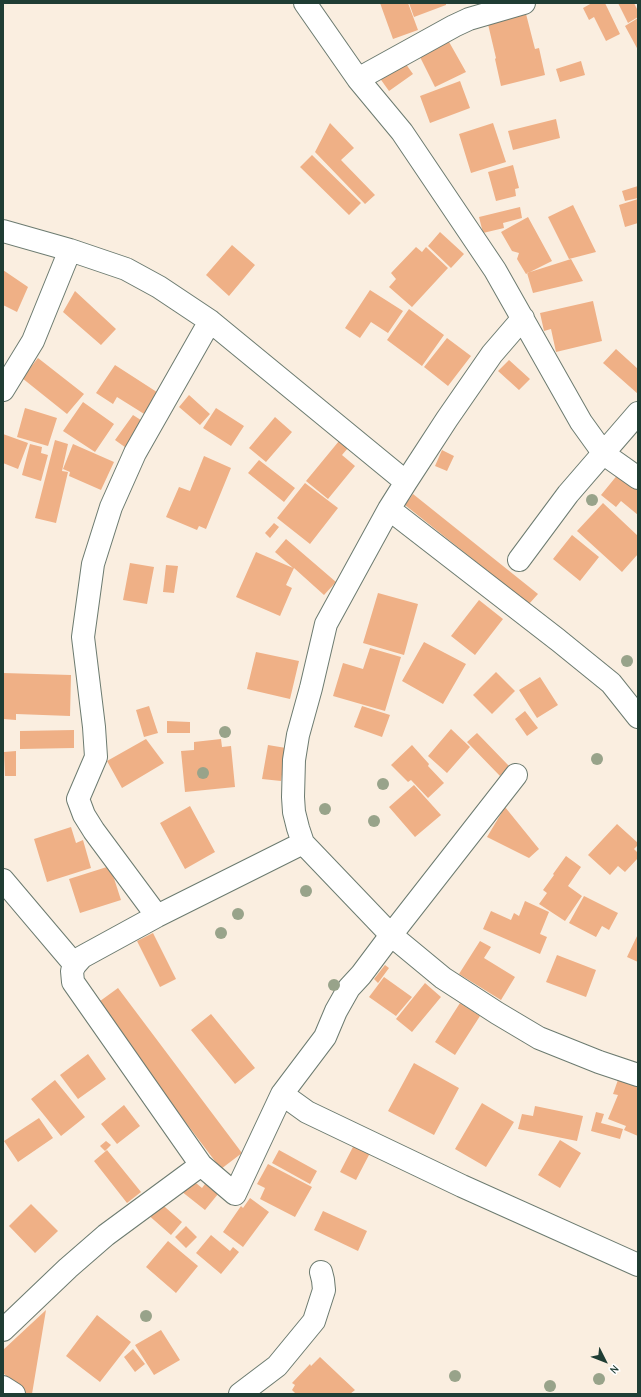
<!DOCTYPE html>
<style>
body{margin:0}
#map{position:relative;width:641px;height:1397px;overflow:hidden;background:#faeee0;font-family:"Comic Neue",sans-serif}
canvas{display:block}
.frame{position:absolute;inset:0;border:4px solid #1f3d34;pointer-events:none}
.north{position:absolute;left:585px;top:1341px;width:40px;height:40px;-webkit-text-stroke:3px #fff;paint-order:stroke;rotate:132deg;font-size:11px;font-weight:700;line-height:16px;text-align:center;color:#1f3d34}
.north::after{content:'';display:block;margin:auto;width:14px;height:18px;background:#1f3d34;clip-path:polygon(50% 0,100% 100%,50% 72%,0 100%)}
</style>
<div id="map">
<canvas width="641" height="1397"></canvas>
<div class="frame"></div>
<div class="north">N</div>
</div>
<script>
const g = document.querySelector('canvas').getContext('2d');
g.lineJoin = 'round';
function fill(path, color) { g.fillStyle = color; g.fill(path, 'evenodd'); }
const shape = rows => new Path2D(rows.map(r => 'M' + r).join(''));
function stroke(path, color, width, dash) { g.strokeStyle = color; g.lineWidth = width; g.lineCap = dash ? 'butt' : 'round'; g.setLineDash(dash || []); g.stroke(path); }
const building = shape([
 [380,3,408,3,418,30,393,39],
 [409,3,446,3,446,5,414,17],
 [592,3,605,3,620,34,606,41,594,17,589,20,583,8],
 [618,3,634,3,638,11,638,17,628,23],
 [525,10,535,49,539,48,545,75,501,86,495,59,496,58,487,20],
 [638,18,638,50,625,26],
 [444,33,466,72,435,87,420,57],
 [403,60,413,74,389,91,379,77],
 [581,61,585,75,560,82,556,69],
 [460,81,470,108,430,123,420,96],
 [556,119,560,138,513,150,508,131],
 [330,123,354,148,341,160,375,195,365,204,315,152],
 [493,123,506,162,471,173,459,134],
 [312,155,361,203,349,215,300,167],
 [513,165,519,188,515,189,516,196,496,201,488,172],
 [638,186,638,198,625,201,622,191],
 [638,199,638,223,625,227,619,205],
 [573,205,596,252,569,259,548,217],
 [520,207,522,218,503,223,504,228,483,233,479,217],
 [528,217,552,261,526,274,517,259,519,253,512,251,501,232],
 [440,232,464,254,451,268,428,246],
 [232,245,255,265,229,296,206,275],
 [416,247,422,252,426,247,448,268,412,307,389,287,396,279,391,273],
 [571,259,583,281,533,293,527,273],
 [3,270,28,287,17,312,3,305],
 [370,290,403,311,388,333,371,322,360,338,345,328],
 [75,291,116,329,101,345,63,312],
 [593,301,602,341,556,352,551,329,544,331,540,313],
 [409,309,444,335,422,366,387,340],
 [447,338,471,356,448,386,424,367],
 [616,349,638,369,638,394,603,363],
 [38,358,84,394,67,414,22,378],
 [509,360,530,379,519,390,498,371],
 [115,365,163,396,149,417,117,397,113,404,96,393],
 [189,395,210,414,200,425,179,407],
 [83,402,114,424,95,452,63,431],
 [25,408,57,418,48,446,17,437],
 [216,408,244,426,231,446,203,428],
 [133,415,147,424,129,450,115,440],
 [275,417,292,432,266,462,249,448],
 [3,434,28,443,18,469,3,463],
 [55,440,68,444,62,471,68,472,56,523,35,518],
 [339,441,348,448,342,455,355,466,328,499,306,481],
 [30,444,42,447,41,453,48,455,41,481,22,475],
 [73,444,114,462,101,490,69,476,70,472,63,469],
 [442,450,454,456,447,471,435,466],
 [204,456,231,468,206,529,199,526,197,530,166,517,179,487,190,491],
 [259,460,295,488,284,502,248,473],
 [619,473,638,488,638,515,621,501,616,507,601,495],
 [305,483,338,508,310,544,277,518],
 [413,494,538,594,529,604,405,505],
 [603,503,638,536,638,554,622,572,577,531],
 [274,523,279,527,270,538,265,533],
 [572,535,599,557,580,581,553,559],
 [286,539,336,582,324,595,294,568,286,585,292,588,280,616,236,597,256,552,293,568,275,552],
 [130,563,154,567,147,604,123,600],
 [166,565,178,566,174,593,163,592],
 [378,593,418,604,404,655,363,643],
 [479,600,503,619,475,655,451,636],
 [424,642,466,664,443,704,402,681],
 [370,648,401,657,385,711,333,696,343,663,363,669],
 [256,652,299,661,290,699,247,689],
 [496,672,515,691,492,714,473,695],
 [3,673,71,675,70,716,16,714,16,720,3,719],
 [540,677,558,705,537,718,519,690],
 [149,706,158,733,144,737,136,710],
 [362,706,390,715,382,737,354,727],
 [525,711,538,728,527,736,515,719],
 [167,721,190,722,190,733,167,733],
 [451,729,470,747,447,773,428,756],
 [74,730,74,748,20,749,20,731],
 [477,733,509,766,500,776,467,742],
 [146,739,164,763,122,788,107,761],
 [221,739,222,747,231,746,235,787,185,792,181,751,194,750,194,742],
 [268,745,286,748,281,781,262,779],
 [412,745,429,764,428,766,444,783,428,798,411,780,408,782,391,765],
 [16,751,16,776,5,776,4,752],
 [414,785,441,815,415,837,389,807],
 [190,806,215,852,185,869,160,823],
 [505,807,539,849,529,858,487,837],
 [617,824,638,843,638,845,634,849,638,853,638,858,625,872,618,866,610,875,588,855],
 [71,827,76,843,83,840,91,868,47,882,34,839],
 [566,856,581,867,568,886,582,896,565,921,539,904,547,893,543,890,554,875,553,874],
 [110,866,121,900,80,913,69,879],
 [584,896,618,913,609,930,602,926,596,937,569,923],
 [525,901,549,912,540,934,547,937,540,954,483,929,491,911,511,920,514,913,519,916],
 [153,933,176,979,160,987,137,941],
 [638,934,638,962,627,957],
 [480,941,491,947,484,958,515,977,501,1000,459,974],
 [557,955,596,970,586,997,546,982],
 [385,965,389,968,378,983,374,979],
 [384,977,412,997,396,1016,369,997],
 [425,983,441,997,412,1032,396,1019],
 [118,988,242,1153,221,1169,96,1004],
 [460,1003,480,1016,455,1055,435,1042],
 [211,1014,255,1068,235,1084,191,1030],
 [88,1054,106,1079,78,1099,60,1075],
 [414,1063,459,1088,434,1135,388,1111],
 [619,1077,638,1084,638,1136,624,1130,626,1126,608,1119,618,1095,613,1094],
 [55,1080,85,1117,61,1136,31,1099],
 [482,1103,514,1122,486,1167,455,1149],
 [124,1105,140,1126,117,1144,101,1124],
 [535,1106,583,1116,577,1141,518,1129,522,1114,533,1116],
 [596,1112,604,1114,601,1123,623,1129,620,1139,591,1131],
 [39,1118,53,1138,18,1162,4,1141],
 [560,1140,581,1153,560,1188,538,1175],
 [106,1141,111,1145,105,1151,100,1146],
 [354,1145,370,1153,356,1180,340,1172],
 [107,1150,141,1192,127,1203,94,1161],
 [279,1150,317,1171,310,1184,272,1163],
 [268,1164,312,1187,295,1217,260,1199,265,1188,257,1184],
 [191,1179,202,1188,205,1184,218,1194,205,1210,181,1191],
 [250,1198,269,1212,243,1247,223,1232,241,1206,243,1208],
 [157,1200,182,1222,171,1235,146,1213],
 [31,1204,58,1231,35,1253,9,1226],
 [323,1211,367,1231,358,1251,314,1230],
 [186,1226,197,1237,186,1248,175,1237],
 [211,1235,230,1251,233,1247,239,1252,221,1274,196,1253],
 [168,1241,198,1266,176,1293,146,1267],
 [46,1310,32,1394,27,1394,3,1373,3,1350],
 [97,1315,131,1342,100,1382,66,1356],
 [161,1330,180,1360,154,1375,135,1345],
 [133,1349,145,1364,135,1372,124,1357],
 [320,1357,355,1390,350,1394,296,1394,292,1390,295,1385,292,1383,310,1364,311,1366]
]);
const minor = shape([
 [305,3,358,79,402,132,495,270,581,422,604,454,638,478],
 [358,79,454,26,469,19,524,3],
 [3,231,70,250,126,269,159,287,210,321,406,482],
 [3,390,33,341,70,250],
 [389,509,558,640,611,683,638,717],
 [519,560,568,494,638,413],
 [516,775,391,935,443,978,497,1013,539,1038,599,1062,638,1075],
 [303,843,157,916,82,957,75,965,72,971,73,982,201,1165,235,1194,282,1094,325,1037,336,1011,349,988,361,975,391,935,303,843,298,828,294,812,293,797,294,760,298,735,311,688,326,624,389,509,406,482,447,419,492,354,523,318],
 [3,880,75,965],
 [157,916,94,831,84,815,78,799,96,757,94,727,83,637,93,564,111,507,135,453,210,321],
 [282,1094,307,1112,462,1186,638,1265],
 [3,1330,68,1268,106,1235,201,1165],
 [3,1387,14,1394],
 [240,1394,277,1366,314,1321,324,1290,323,1280,321,1272]
]);
const trees = [
 [592,500],
 [627,661],
 [225,732],
 [597,759],
 [203,773],
 [383,784],
 [325,809],
 [374,821],
 [306,891],
 [238,914],
 [221,933],
 [334,985],
 [146,1316],
 [455,1376],
 [599,1379],
 [550,1386]
];
fill(building, '#efb086');
stroke(minor, '#6c7b70', 24);
stroke(minor, '#fff', 22);
g.fillStyle = '#98a38a';
for (const [x, y] of trees) { g.beginPath(); g.arc(x, y, 6, 0, 2 * Math.PI); g.fill(); }
</script>
